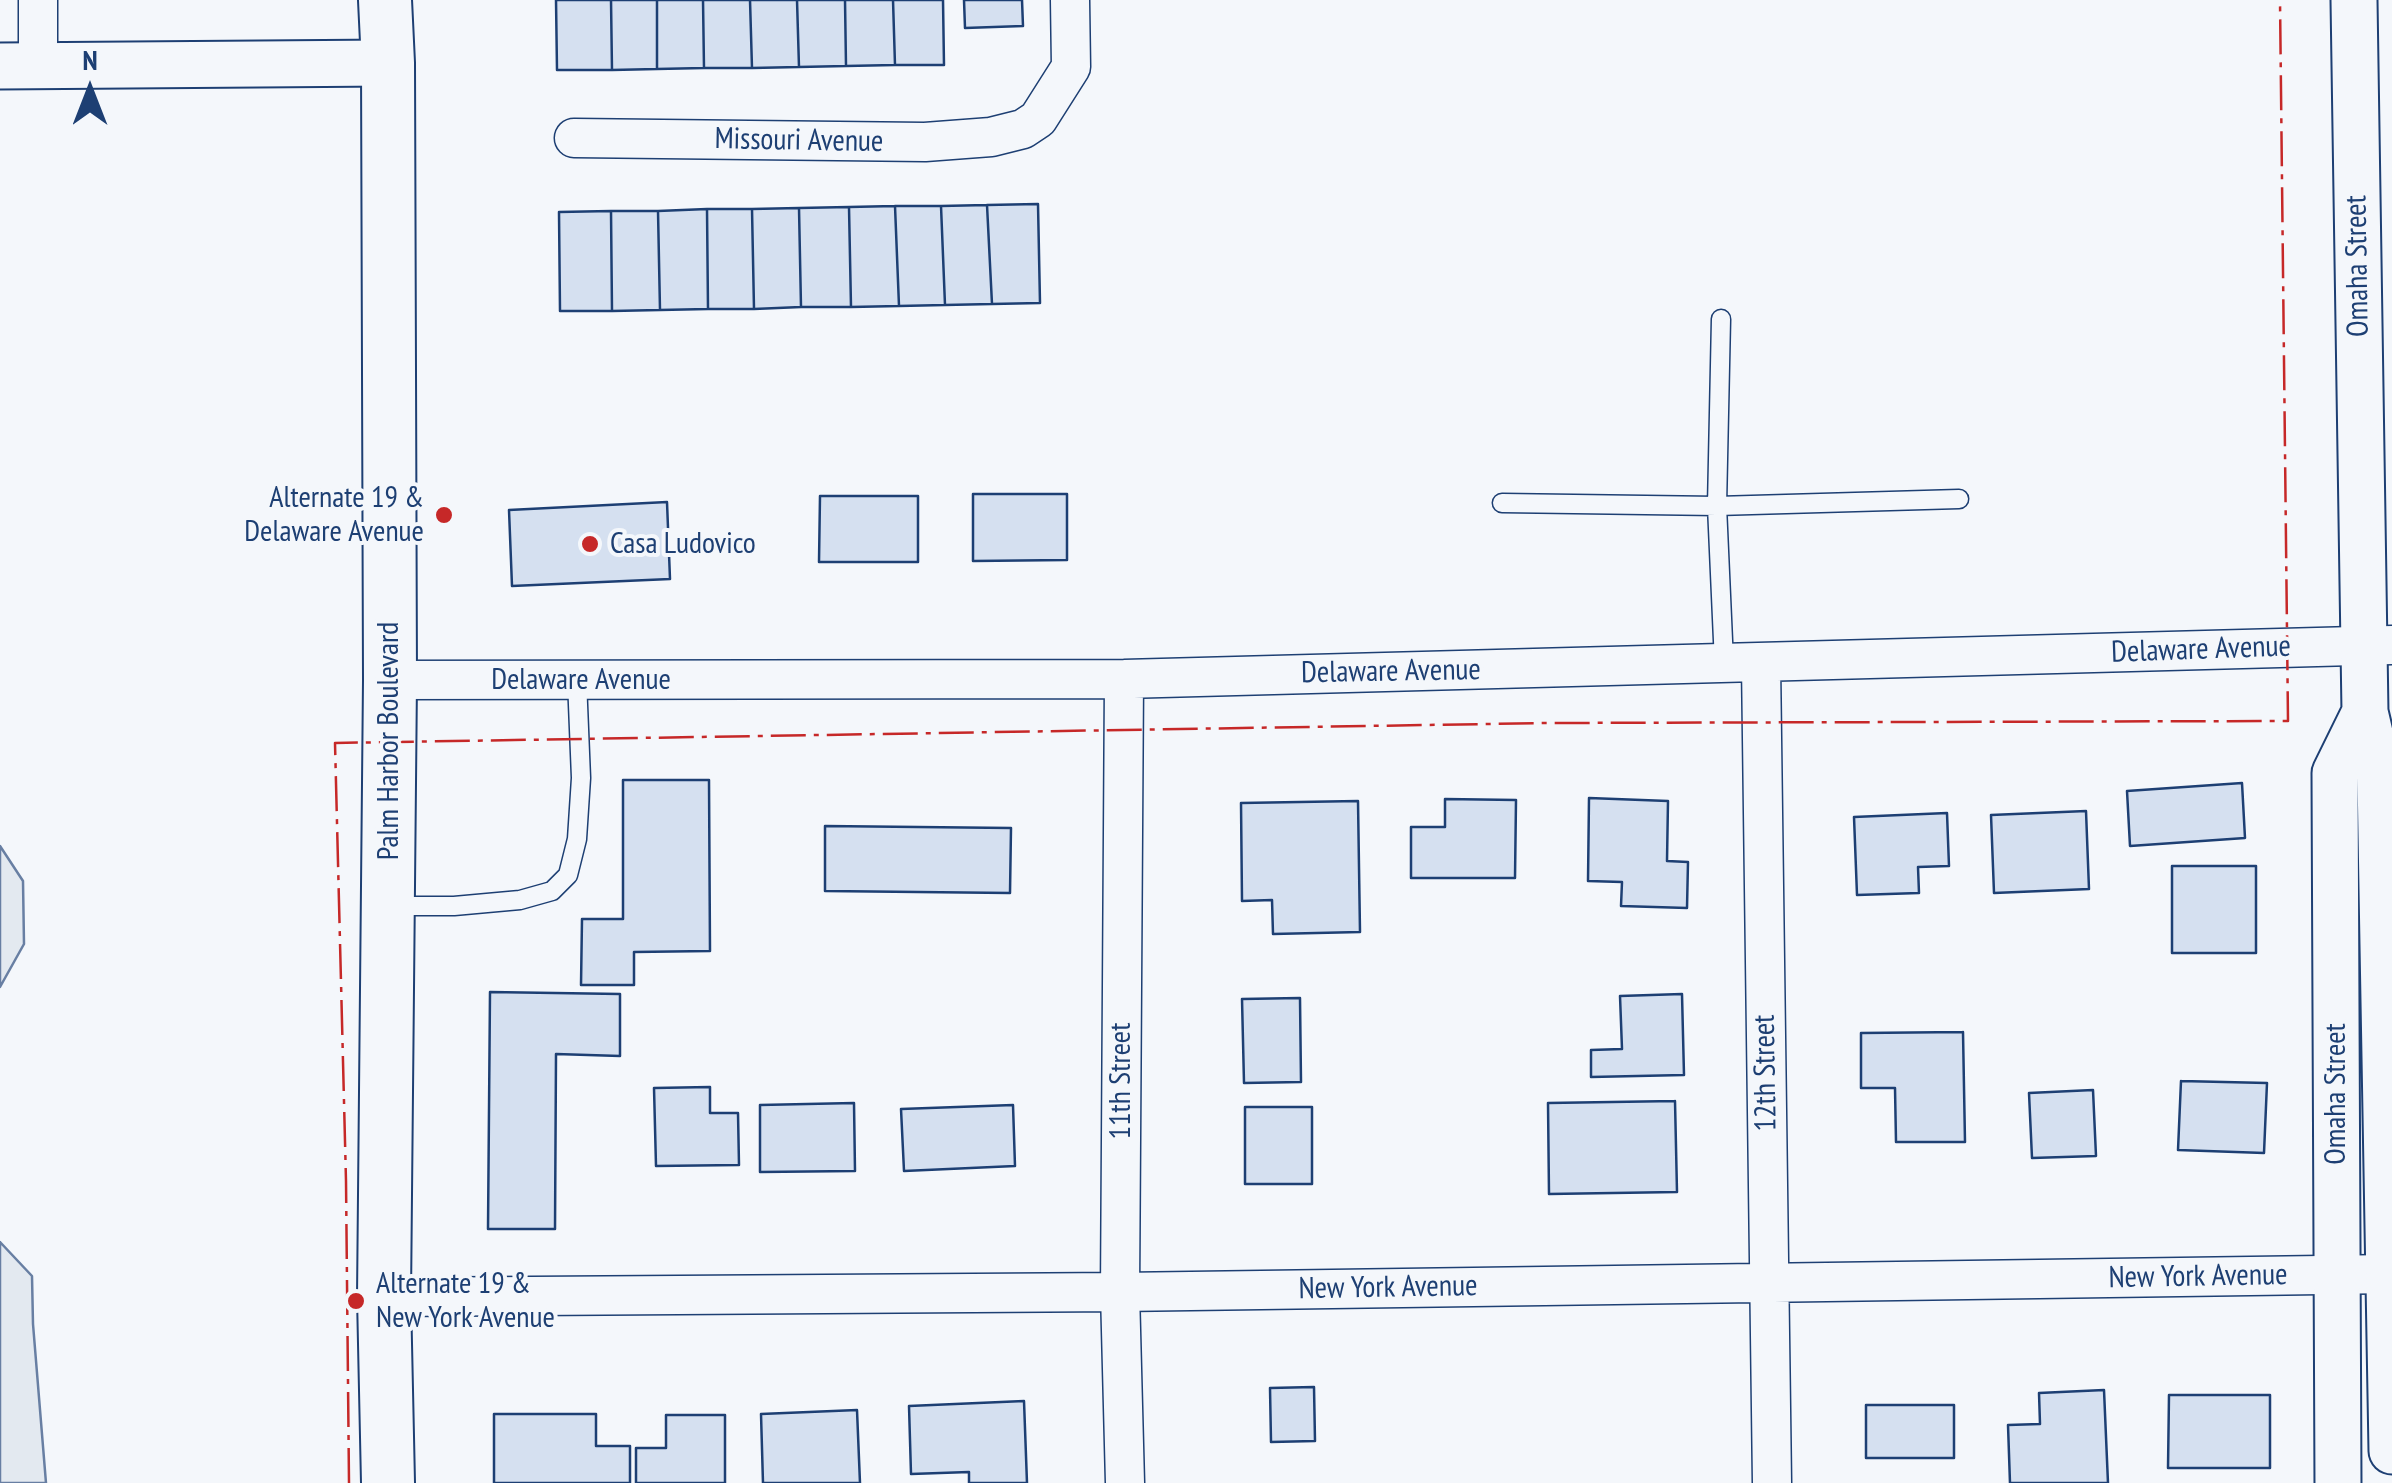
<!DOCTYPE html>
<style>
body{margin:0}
#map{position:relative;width:2392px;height:1483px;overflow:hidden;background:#f4f7fb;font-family:"PT Sans Narrow",sans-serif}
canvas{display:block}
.north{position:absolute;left:40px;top:40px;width:100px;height:100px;-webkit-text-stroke:8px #f4f7fb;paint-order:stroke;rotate:0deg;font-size:28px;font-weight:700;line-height:40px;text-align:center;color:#1d3f73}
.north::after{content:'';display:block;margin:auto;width:35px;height:45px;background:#1d3f73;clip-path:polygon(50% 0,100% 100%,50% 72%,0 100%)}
</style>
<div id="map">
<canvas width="2392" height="1483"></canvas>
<div class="north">N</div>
</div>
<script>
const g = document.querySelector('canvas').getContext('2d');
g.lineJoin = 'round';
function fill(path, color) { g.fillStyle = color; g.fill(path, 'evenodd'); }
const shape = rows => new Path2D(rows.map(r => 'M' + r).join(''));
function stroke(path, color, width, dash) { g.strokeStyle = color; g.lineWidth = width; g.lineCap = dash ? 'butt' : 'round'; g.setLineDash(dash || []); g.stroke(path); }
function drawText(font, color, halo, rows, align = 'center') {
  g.font = font + ' "PT Sans Narrow",sans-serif'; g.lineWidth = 8; g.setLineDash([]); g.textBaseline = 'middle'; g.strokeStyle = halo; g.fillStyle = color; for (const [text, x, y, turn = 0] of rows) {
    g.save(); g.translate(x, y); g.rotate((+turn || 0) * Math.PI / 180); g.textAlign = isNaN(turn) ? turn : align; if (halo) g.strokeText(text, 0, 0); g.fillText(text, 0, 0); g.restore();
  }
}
const green = shape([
 [0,846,23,881,24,944,0,987,0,846],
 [0,1242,32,1276,33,1324,46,1483,0,1483,0,1242]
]);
const building = shape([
 [556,0,611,0,612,70,557,70,556,0],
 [611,0,657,0,657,69,612,70,611,0],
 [657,0,703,0,704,68,657,69,657,0],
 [703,0,750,0,752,68,704,68,703,0],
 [750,0,797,0,799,67,752,68,750,0],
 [797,0,845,0,846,66,799,67,797,0],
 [845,0,893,0,895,65,846,66,845,0],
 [893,0,943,0,944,65,895,65,893,0],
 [964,0,1022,0,1023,26,965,28,964,0],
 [1038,204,1040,303,992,304,987,205,1038,204],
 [987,205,992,304,945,305,941,206,987,205],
 [895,206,899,306,851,307,849,207,895,206],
 [895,206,941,206,945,305,899,306,895,206],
 [849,207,851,307,801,307,799,208,849,207],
 [799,208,801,307,754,309,752,209,799,208],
 [707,209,708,309,660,310,658,211,707,209],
 [707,209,752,209,754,309,708,309,707,209],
 [611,211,612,311,560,311,559,212,611,211],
 [611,211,658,211,660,310,612,311,611,211],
 [973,494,1067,494,1067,560,973,561,973,494],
 [820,496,918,496,918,562,819,562,820,496],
 [667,502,670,579,512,586,509,510,667,502],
 [623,780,709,780,710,951,634,952,634,985,581,985,582,919,623,919,623,780],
 [2242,783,2245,838,2130,846,2127,791,2242,783],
 [1589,798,1668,801,1667,861,1688,862,1687,908,1621,906,1622,882,1588,881,1589,798],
 [1445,799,1516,800,1515,878,1411,878,1411,827,1445,827,1445,799],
 [1358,801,1360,932,1273,934,1272,900,1242,901,1241,803,1358,801],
 [2086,811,2089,889,1994,893,1991,815,2086,811],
 [1947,813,1949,866,1918,867,1919,893,1857,895,1854,817,1947,813],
 [825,826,1011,828,1010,893,825,891,825,826],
 [2172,866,2256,866,2256,953,2172,953,2172,866],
 [490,992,620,994,620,1056,556,1054,555,1229,488,1229,490,992],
 [1682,994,1684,1075,1591,1077,1591,1050,1622,1049,1620,996,1682,994],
 [1300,998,1301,1082,1244,1083,1242,999,1300,998],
 [1963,1032,1965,1142,1896,1142,1895,1088,1861,1088,1861,1033,1963,1032],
 [2181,1081,2267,1083,2264,1153,2178,1150,2181,1081],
 [710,1087,710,1113,738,1113,739,1165,656,1166,654,1088,710,1087],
 [2093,1090,2096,1156,2032,1158,2029,1093,2093,1090],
 [1675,1101,1677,1192,1549,1194,1548,1103,1675,1101],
 [854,1103,855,1171,760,1172,760,1105,854,1103],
 [1013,1105,1015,1166,904,1171,901,1109,1013,1105],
 [1245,1107,1312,1107,1312,1184,1245,1184,1245,1107],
 [1314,1387,1315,1441,1271,1442,1270,1388,1314,1387],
 [2104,1390,2108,1483,2010,1483,2008,1425,2040,1424,2039,1393,2104,1390],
 [2169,1395,2270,1395,2270,1468,2168,1468,2169,1395],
 [1024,1401,1027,1483,969,1483,969,1472,911,1474,909,1406,1024,1401],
 [1866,1405,1954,1405,1954,1458,1866,1458,1866,1405],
 [857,1410,860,1483,763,1483,761,1414,857,1410],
 [494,1414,596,1414,596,1446,630,1446,630,1483,494,1483,494,1414],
 [666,1415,725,1415,725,1483,636,1483,636,1448,666,1448,666,1415]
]);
const service = shape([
 [1721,319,1717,506,1724,663],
 [1502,503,1717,506,1959,499],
 [393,906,454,906,520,900,552,891,568,875,577,839,581,778,577,680]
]);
const minor = shape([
 [38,0,38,65],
 [574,138,925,142,991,137,1023,129,1038,119,1071,67,1070,0],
 [1761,663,1772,1483],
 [1124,679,1120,1292,1125,1483],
 [390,680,1124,679,2392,645],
 [384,1297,1120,1292,2392,1274]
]);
const tertiary = shape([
 [2354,0,2365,712,2380,776,2392,1451],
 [0,66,388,63],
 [2338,1483,2335,773,2365,712]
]);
const secondary = shape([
 [385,0,388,63,390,680,384,1297,388,1483]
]);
const power = shape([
 [349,1483,346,1181,335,743,1546,723,2288,721,2280,0]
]);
const markers = [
 [444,515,10,"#c62828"],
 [590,544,10,"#c62828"],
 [356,1301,10,"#c62828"]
];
const streetNames = [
 ["Missouri Avenue",799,141,1],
 ["Omaha Street",2358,266,-91],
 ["Delaware Avenue",2201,650,-2],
 ["Delaware Avenue",1391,672,-1],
 ["Delaware Avenue",581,680],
 ["Palm Harbor Boulevard",389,741,-90],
 ["12th Street",1766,1073,-91],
 ["11th Street",1121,1081,-90],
 ["Omaha Street",2336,1094,-90],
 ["New York Avenue",2198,1277,-1],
 ["New York Avenue",1388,1288,-1]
];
const poiNames = [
 ["Alternate 19 &",424,498,"right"],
 ["Delaware Avenue",424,532,"right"],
 ["Casa Ludovico",610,544],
 ["Alternate 19 &",376,1284],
 ["New York Avenue",376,1318]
];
fill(green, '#e3e9f0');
stroke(green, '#687fa3', 2.5);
fill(building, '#d5e0f0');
stroke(building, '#1d3f73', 2.5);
stroke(service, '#1d3f73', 21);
stroke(minor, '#1d3f73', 41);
stroke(tertiary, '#1d3f73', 49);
stroke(secondary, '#1d3f73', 56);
stroke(service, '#f4f7fb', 18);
stroke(minor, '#f4f7fb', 38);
stroke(tertiary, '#f4f7fb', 45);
stroke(secondary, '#f4f7fb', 52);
stroke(power, '#c62828', 2.5, [35, 8, 5, 8]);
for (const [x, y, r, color] of markers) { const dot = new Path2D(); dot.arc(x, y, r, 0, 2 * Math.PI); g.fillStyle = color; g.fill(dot); stroke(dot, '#f4f7fb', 4); }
drawText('30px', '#1d3f73', '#f4f7fb', streetNames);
drawText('30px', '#1d3f73', '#f4f7fb', poiNames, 'left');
</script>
